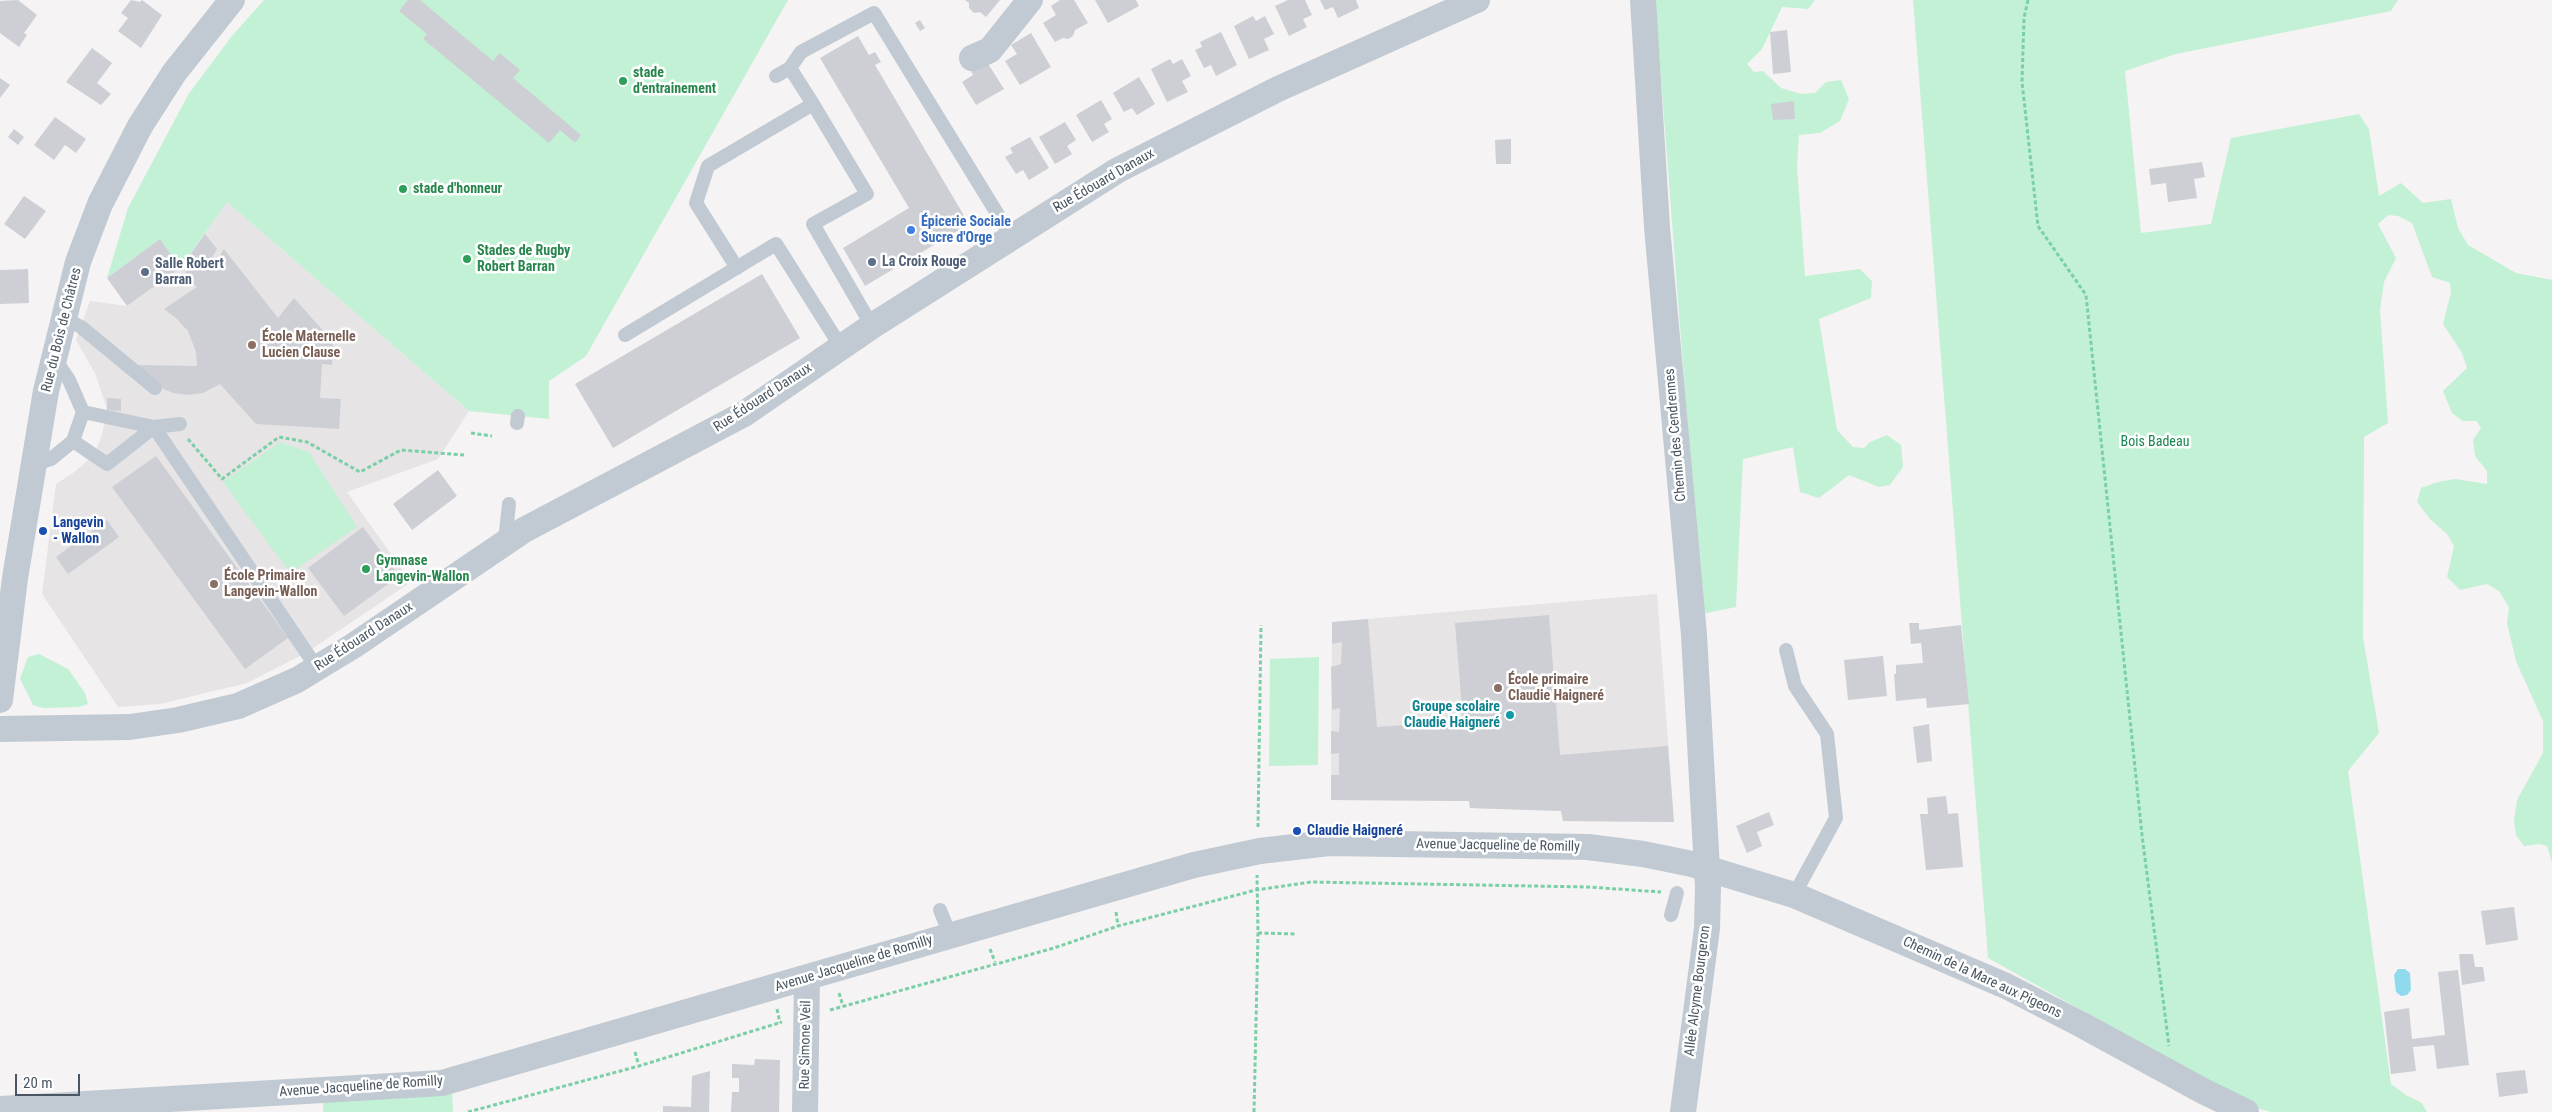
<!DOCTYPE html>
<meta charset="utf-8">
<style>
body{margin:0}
#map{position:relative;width:2552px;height:1112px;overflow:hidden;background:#f5f3f3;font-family:"Roboto Condensed",sans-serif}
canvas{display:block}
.scale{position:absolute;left:15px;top:1074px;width:65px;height:22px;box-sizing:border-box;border:2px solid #4a5661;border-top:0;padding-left:6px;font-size:15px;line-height:18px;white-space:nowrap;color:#4a5661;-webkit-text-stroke:4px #fff;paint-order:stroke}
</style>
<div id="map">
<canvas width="2552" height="1112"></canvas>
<div class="scale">20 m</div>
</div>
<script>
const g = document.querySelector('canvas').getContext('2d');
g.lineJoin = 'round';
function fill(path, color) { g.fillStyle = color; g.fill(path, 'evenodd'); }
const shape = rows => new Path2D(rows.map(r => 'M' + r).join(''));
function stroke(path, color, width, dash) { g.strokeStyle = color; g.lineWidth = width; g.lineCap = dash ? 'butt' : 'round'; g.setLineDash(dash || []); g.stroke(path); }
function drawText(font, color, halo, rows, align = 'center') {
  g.font = font + ' "Roboto Condensed",sans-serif'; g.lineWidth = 5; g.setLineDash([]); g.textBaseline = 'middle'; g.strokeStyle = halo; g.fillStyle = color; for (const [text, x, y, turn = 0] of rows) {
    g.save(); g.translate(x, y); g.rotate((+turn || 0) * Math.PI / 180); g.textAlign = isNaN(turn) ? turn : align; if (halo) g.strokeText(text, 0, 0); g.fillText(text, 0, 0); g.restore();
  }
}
const education = shape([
 [227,202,469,411,438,459,347,492,411,582,306,653,247,683,160,704,118,707,42,594,56,484,73,473,94,455,102,435,107,410,96,375,76,340,90,301,127,306,180,268],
 [1657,594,1674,822,1563,821,1561,811,1470,808,1469,801,1331,800,1332,622]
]);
const green = shape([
 [264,0,788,0,586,356,549,381,549,419,469,411,227,202,180,268,159,240,107,278,128,208,188,95,231,37],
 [1655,0,1815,0,1808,9,1782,7,1762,49,1747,64,1754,72,1763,71,1781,88,1801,94,1815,93,1826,82,1841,80,1849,99,1840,121,1820,133,1799,135,1797,166,1805,276,1860,269,1872,281,1871,298,1819,319,1837,430,1853,447,1864,448,1870,442,1887,435,1901,445,1903,467,1890,485,1879,487,1849,475,1819,498,1800,492,1793,447,1743,459,1736,607,1702,614],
 [1913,0,2398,0,2391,11,2176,54,2125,71,2141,233,2211,224,2231,138,2359,114,2369,129,2379,196,2401,183,2423,203,2451,199,2458,228,2468,245,2516,273,2552,280,2552,862,2547,846,2539,844,2524,846,2516,835,2514,821,2517,800,2543,753,2543,721,2516,661,2507,623,2509,607,2499,591,2487,584,2460,590,2447,577,2454,546,2447,534,2430,519,2417,502,2421,488,2438,482,2455,479,2487,484,2487,471,2475,456,2473,440,2481,428,2477,421,2463,421,2452,413,2443,391,2467,368,2462,353,2443,324,2451,292,2450,283,2432,277,2412,223,2398,216,2388,215,2378,224,2396,258,2384,282,2380,310,2388,423,2364,437,2363,637,2379,733,2348,771,2391,1084,2406,1095,2422,1103,2427,1112,2271,1112,2257,1108,1988,958],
 [280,442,309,452,357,527,290,573,223,482],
 [39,654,68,669,85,693,88,704,79,707,43,708,33,705,20,679,28,657],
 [1319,657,1318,765,1269,766,1270,659],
 [452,1091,453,1112,323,1112,323,1100]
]);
const water = shape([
 [2398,969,2405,969,2410,973,2411,990,2407,995,2401,996,2396,992,2394,975]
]);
const building = shape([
 [18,0,37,15,24,33,27,35,19,47,0,33,0,1],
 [131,0,140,2,142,0,162,15,141,48,118,31,128,18,121,13],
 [408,0,420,0,493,61,500,53,520,70,513,78,581,135,575,143,560,130,549,143,423,39,427,34,399,11],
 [965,0,1000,0,986,17,980,12,974,13,969,8,969,3],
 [1060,0,1074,0,1088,23,1075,30,1073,36,1068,39,1063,38,1055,42,1043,23,1056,15,1051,6],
 [1095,0,1136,0,1139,6,1108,23],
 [1288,0,1305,0,1312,15,1303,19,1307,27,1289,36,1275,6],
 [1320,0,1356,0,1359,8,1338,18,1333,7,1325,10],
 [1253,16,1256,21,1265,16,1274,34,1264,39,1269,50,1249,59,1234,26],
 [920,20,925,28,920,31,915,23],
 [1787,30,1791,72,1773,74,1770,32],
 [1221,32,1237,65,1216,76,1211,65,1204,68,1195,50,1202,47,1200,42],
 [1031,33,1051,67,1020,85,1005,61,1017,54,1011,45],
 [858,36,869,55,875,52,881,62,875,65,969,224,865,286,843,248,909,208,820,58],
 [92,48,112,63,97,83,111,94,101,105,66,82],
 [1170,59,1173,64,1182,59,1191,76,1182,81,1188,92,1167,102,1151,69],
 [987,62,1004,89,976,105,962,82,973,75,971,71],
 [1139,77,1155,104,1137,115,1132,108,1124,112,1113,93],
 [0,78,10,85,0,98],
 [1101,100,1112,119,1104,124,1109,132,1092,142,1076,115],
 [1794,101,1795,119,1773,120,1771,104],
 [55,117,86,139,76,153,65,145,54,160,34,145],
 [1065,122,1076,140,1067,146,1072,154,1055,164,1039,137],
 [14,129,24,137,18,145,8,137],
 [1030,137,1049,168,1029,180,1023,170,1016,174,1005,157,1013,153,1010,148],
 [1511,139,1511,164,1496,164,1495,140],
 [2202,162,2205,177,2194,179,2197,198,2168,202,2166,183,2151,185,2149,169],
 [24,196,46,211,25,239,4,224],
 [205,234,217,249,212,257,217,260,224,249,278,318,294,298,333,342,332,365,322,364,320,398,341,399,339,429,256,424,220,384,203,393,188,395,173,393,161,388,148,377,138,365,197,366,196,352,188,331,176,318,164,309,197,287,184,275,192,263,187,259],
 [160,239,180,268,127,306,107,278],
 [28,269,29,303,0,304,0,270],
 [762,274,800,338,613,448,575,384],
 [107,398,121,399,121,411,107,410],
 [156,456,288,638,245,669,112,487],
 [438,470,457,496,412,530,393,504],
 [107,520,119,537,68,574,56,557],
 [363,527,399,576,344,616,308,568],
 [1549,615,1560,755,1668,746,1674,822,1563,821,1561,811,1470,808,1469,801,1331,800,1331,775,1339,775,1339,753,1331,754,1331,731,1339,732,1340,708,1332,710,1331,667,1341,664,1342,642,1332,644,1332,622,1368,619,1377,727,1463,721,1455,623],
 [1909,623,1919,623,1919,630,1961,625,1969,704,1927,708,1926,698,1896,701,1894,674,1896,674,1896,665,1923,663,1921,643,1911,644],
 [1883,656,1887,696,1848,700,1844,660],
 [1929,724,1932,761,1917,763,1913,727],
 [1946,796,1948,814,1958,813,1963,867,1926,870,1920,814,1928,814,1927,798],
 [1769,812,1774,825,1757,832,1762,846,1747,853,1736,826],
 [2514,907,2518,940,2486,945,2481,911],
 [2459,954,2473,954,2475,967,2483,967,2485,981,2462,985],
 [2458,970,2469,1065,2437,1069,2434,1045,2413,1047,2416,1071,2391,1074,2384,1012,2409,1008,2412,1039,2445,1035,2438,972],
 [755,1059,780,1060,779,1112,731,1112,732,1092,739,1092,739,1078,732,1078,732,1064,754,1065],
 [2525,1070,2528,1093,2499,1097,2496,1073],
 [710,1071,709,1112,663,1112,663,1106,691,1107,692,1076]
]);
const path = shape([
 [2028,0,2024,18,2022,82,2038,226,2086,295,2142,835,2169,1046],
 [471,433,492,436],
 [188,439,222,479,279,437,307,442,360,472,401,450,464,455],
 [1258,827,1261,625],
 [1116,912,1118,926],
 [1258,933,1296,934],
 [990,949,995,962],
 [839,993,843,1006],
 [777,1009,780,1023],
 [830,1010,1054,948,1118,926,1256,890,1311,882,1588,887,1661,892],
 [635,1052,639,1066],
 [468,1112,639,1066,782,1022],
 [1254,1112,1258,933,1257,875]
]);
const service = shape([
 [790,68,801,52,874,13,1011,236],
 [776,76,790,68,813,104],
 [737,268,696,203,708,166,813,104,867,194,813,224,872,326],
 [63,317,81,327,155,388],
 [625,335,776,244,841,347],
 [83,412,154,427,180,424],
 [517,423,518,416],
 [73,441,107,464,154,427,317,668],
 [34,464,51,459,73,441,83,412,69,380,54,358],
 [505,541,509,504],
 [1786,650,1795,686,1827,734,1836,818,1794,895],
 [940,910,950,935],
 [1671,915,1677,893]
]);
const minor = shape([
 [1643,0,1657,227,1694,635,1708,887,1707,928,1683,1112],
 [972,58,990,50,1030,0],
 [0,700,15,578,46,391,78,262,100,204,140,126,174,73,232,0],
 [0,729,130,727,178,720,238,706,297,680,353,646,524,530,744,414,872,326,1118,170,1278,89,1477,0],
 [0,1109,442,1083,1194,865,1260,851,1329,843,1588,847,1643,854,1692,864,1794,895,2006,986,2082,1025,2203,1091,2246,1112],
 [805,1112,807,978]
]);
const markers = [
 [623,81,5,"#2e9e5b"],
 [403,189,5,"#2e9e5b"],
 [911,230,5,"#3f7fe0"],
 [467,259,5,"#2e9e5b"],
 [872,262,5,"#5c6f8a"],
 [145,272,5,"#5c6f8a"],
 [252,345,5,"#8d6e63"],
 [43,531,5,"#1a4fb4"],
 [366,569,5,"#2e9e5b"],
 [214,584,5,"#8d6e63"],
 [1498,688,5,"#8d6e63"],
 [1510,715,5,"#0f9aa8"],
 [1297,831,5,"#1a4fb4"]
];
const leisureNames = [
 ["stade",633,73],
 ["d'entrainement",633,89],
 ["stade d'honneur",413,189],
 ["Stades de Rugby",477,251],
 ["Robert Barran",477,267],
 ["Gymnase",376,561],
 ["Langevin-Wallon",376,577]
];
const streetNames = [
 ["Rue Édouard Danaux",1104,181,-30],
 ["Rue du Bois de Châtres",62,330,-76],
 ["Rue Édouard Danaux",763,398,-33],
 ["Chemin des Cendrennes",1676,435,-95],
 ["Rue Édouard Danaux",364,637,-33],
 ["Avenue Jacqueline de Romilly",1498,846,1],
 ["Avenue Jacqueline de Romilly",854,964,-17],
 ["Chemin de la Mare aux Pigeons",1982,978,25],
 ["Allée Alcyme Bourgeron",1698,991,-83],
 ["Rue Simone Veil",806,1045,-89],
 ["Avenue Jacqueline de Romilly",361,1087,-4]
];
const shopNames = [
 ["Épicerie Sociale",921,222],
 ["Sucre d'Orge",921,238]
];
const serviceNames = [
 ["La Croix Rouge",882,262],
 ["Salle Robert",155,264],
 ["Barran",155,280]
];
const educationNames = [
 ["École Maternelle",262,337],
 ["Lucien Clause",262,353],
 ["École Primaire",224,576],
 ["Langevin-Wallon",224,592],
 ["École primaire",1508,680],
 ["Claudie Haigneré",1508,696]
];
const parkNames = [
 ["Bois Badeau",2155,442]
];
const transitNames = [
 ["Langevin",53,523],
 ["- Wallon",53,539],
 ["Claudie Haigneré",1307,831]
];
const cultureNames = [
 ["Groupe scolaire",1500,707],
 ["Claudie Haigneré",1500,723]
];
fill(education, '#e6e4e5');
fill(green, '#c3f1d5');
fill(water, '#90daee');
fill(building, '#cdcfd5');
stroke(path, '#7ad0a6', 3, [4, 2.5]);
stroke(service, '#c1cad2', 14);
stroke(minor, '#c1cad2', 26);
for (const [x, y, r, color] of markers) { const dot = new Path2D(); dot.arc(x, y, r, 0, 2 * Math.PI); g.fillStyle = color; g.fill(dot); stroke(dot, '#fff', 2); }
drawText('bold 14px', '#27864d', '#fff', leisureNames, 'left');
drawText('14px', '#4a5661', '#fff', streetNames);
drawText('bold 14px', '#366cbe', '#fff', shopNames, 'left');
drawText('bold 14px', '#4e5e75', '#fff', serviceNames, 'left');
drawText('bold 14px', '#785e54', '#fff', educationNames, 'left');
drawText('14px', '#17864f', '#fff', parkNames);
drawText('bold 14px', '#164399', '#fff', transitNames, 'left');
drawText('bold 14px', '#0d838f', '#fff', cultureNames, 'right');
</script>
